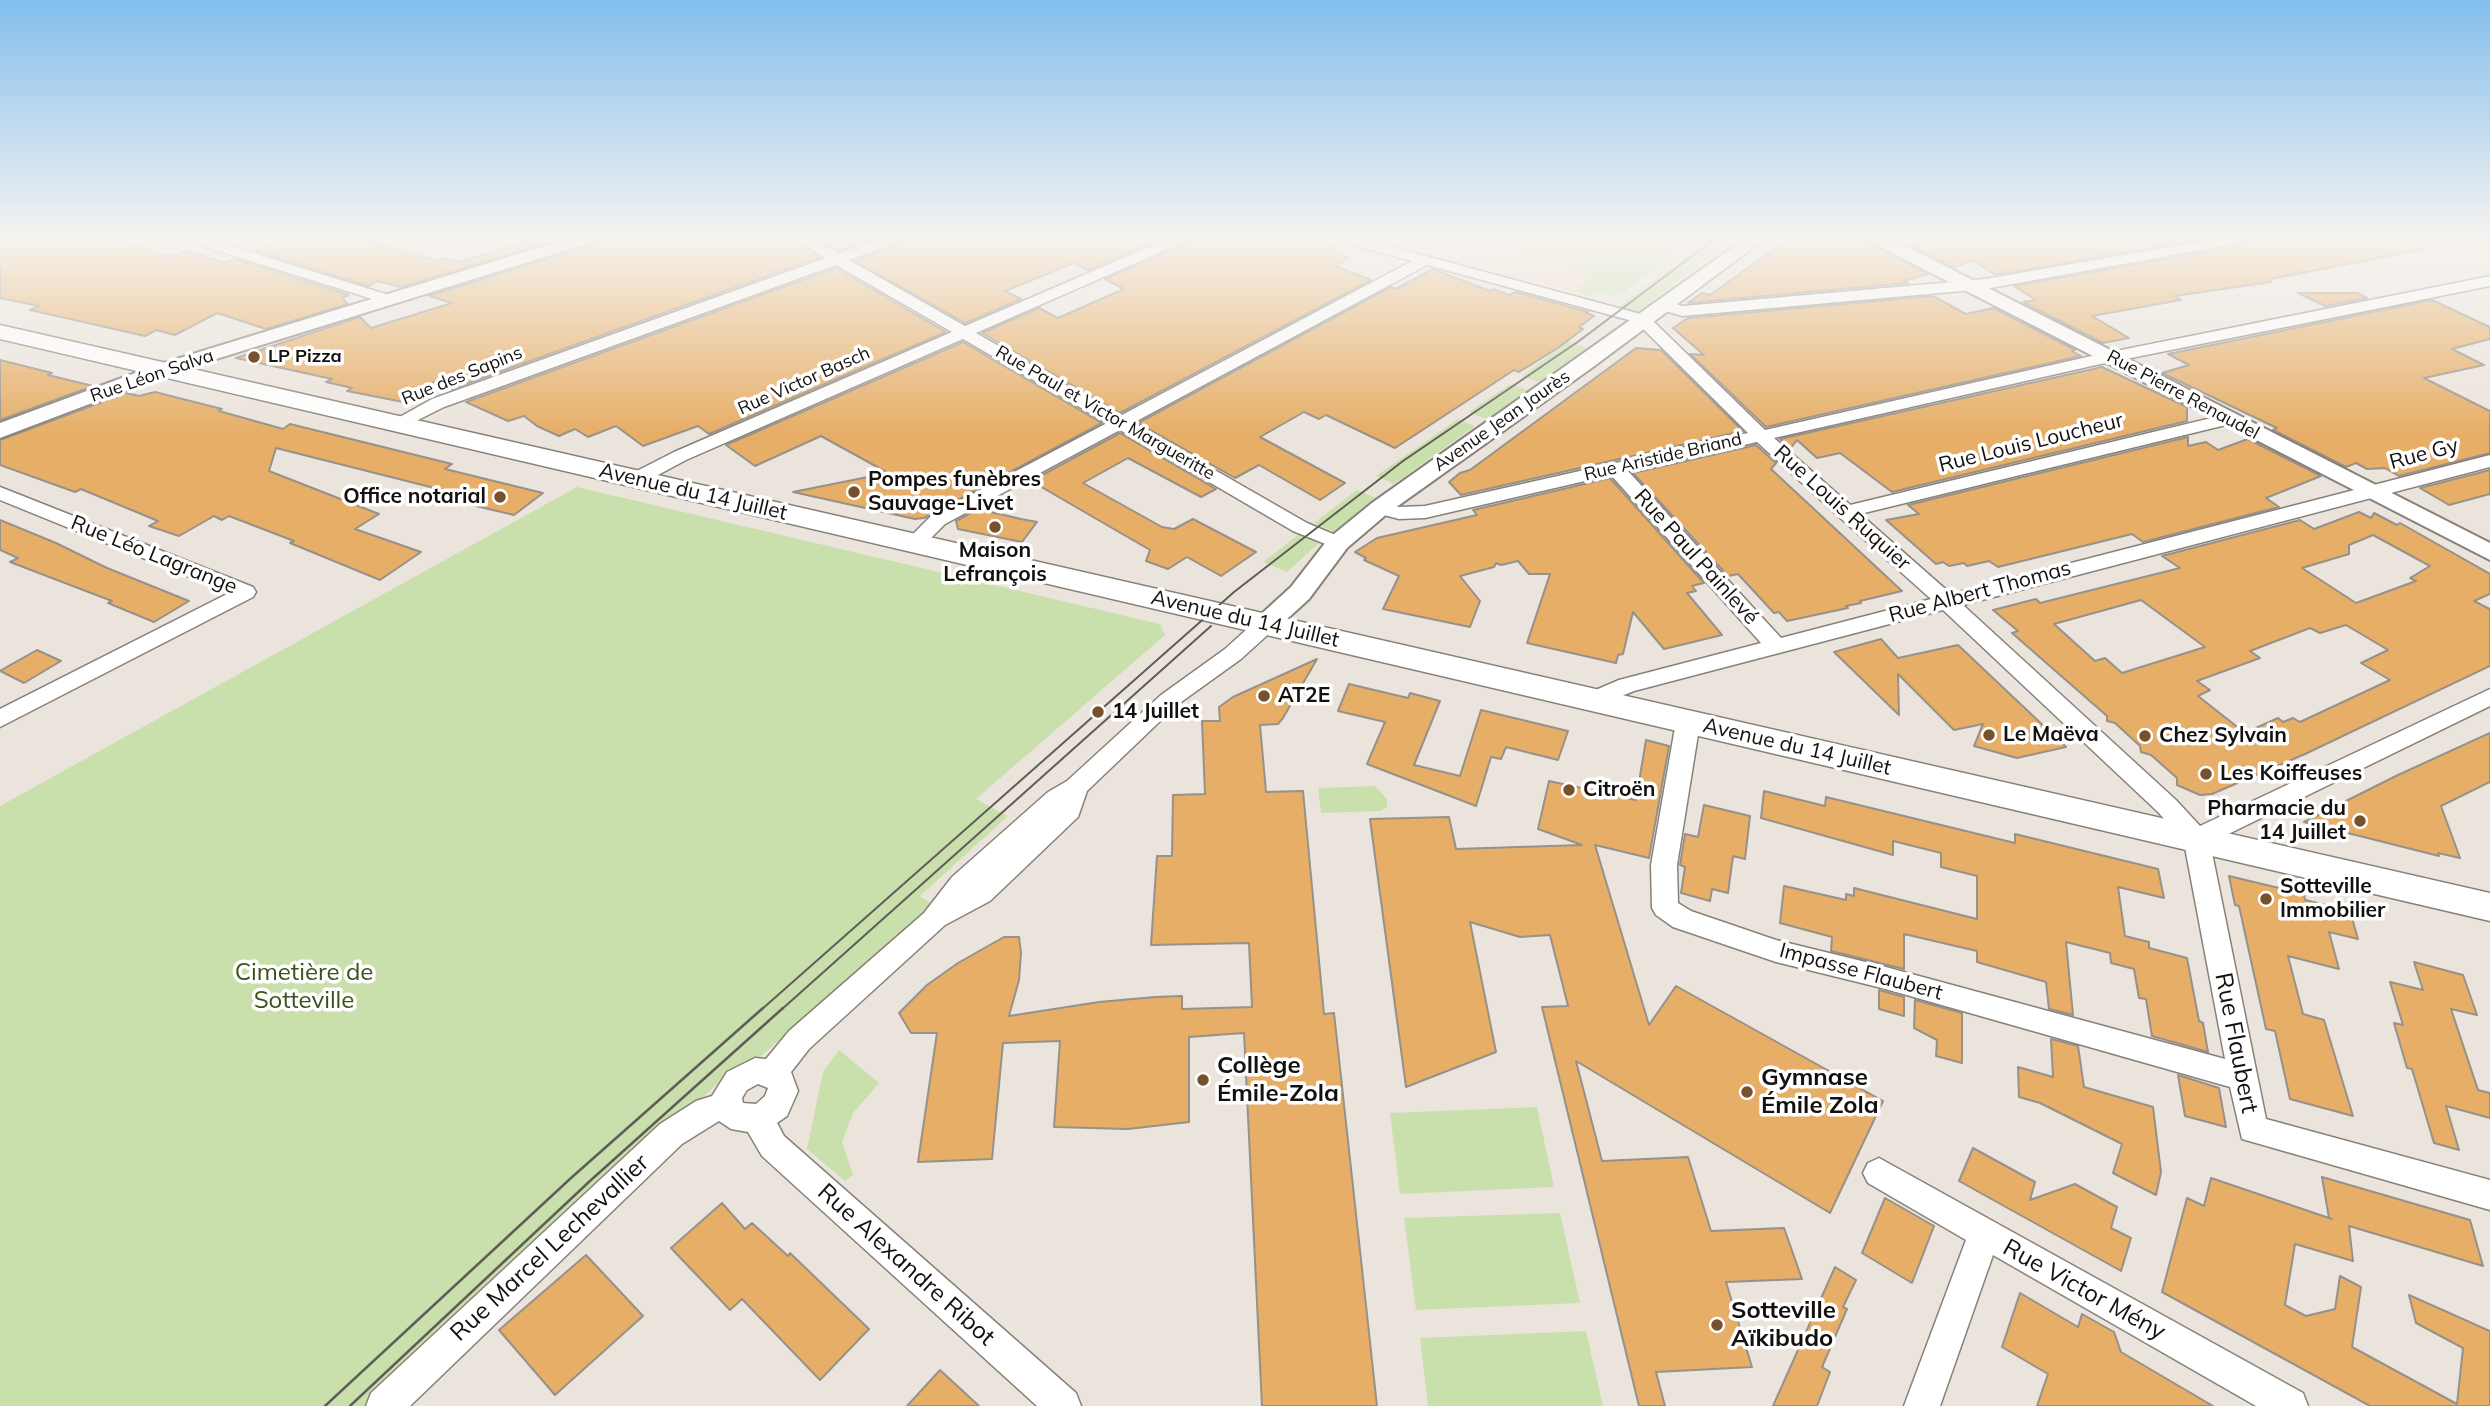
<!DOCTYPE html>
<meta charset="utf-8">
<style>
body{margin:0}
canvas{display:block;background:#ebe4dc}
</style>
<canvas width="2490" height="1406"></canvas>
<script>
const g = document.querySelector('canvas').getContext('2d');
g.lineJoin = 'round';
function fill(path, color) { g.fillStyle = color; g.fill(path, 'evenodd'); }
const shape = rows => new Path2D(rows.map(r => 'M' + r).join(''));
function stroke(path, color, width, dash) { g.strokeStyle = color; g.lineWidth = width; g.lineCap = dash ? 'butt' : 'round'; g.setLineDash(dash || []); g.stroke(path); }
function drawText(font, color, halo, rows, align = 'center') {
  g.font = font + ' Mulish,sans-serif'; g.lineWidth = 7; g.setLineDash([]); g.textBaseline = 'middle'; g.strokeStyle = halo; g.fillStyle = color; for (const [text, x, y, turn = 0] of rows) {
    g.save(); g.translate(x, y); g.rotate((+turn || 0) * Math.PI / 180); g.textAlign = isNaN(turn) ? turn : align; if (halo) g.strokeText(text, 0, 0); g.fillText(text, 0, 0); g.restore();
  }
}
const medical = shape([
 [1369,238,1696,238,1620,295,1595,294,1591,297]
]);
const green = shape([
 [356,238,482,238,416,254],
 [1498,238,1530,238,1539,241,1549,238,1696,238,1620,295,1595,294,1592,296,1574,292,1593,273,1482,244],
 [1710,238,1736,238,1638,311,1614,310],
 [1568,342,1587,348,1538,382,1522,376],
 [1510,384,1527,390,1486,419,1469,412],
 [1458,419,1475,426,1394,484,1376,476],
 [577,487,1160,624,1165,635,976,799,1008,816,920,896,932,904,758,1059,735,1068,511,1271,376,1406,0,1406,0,806],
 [1357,490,1376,498,1334,532,1314,523],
 [1299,534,1320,542,1287,572,1263,562],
 [1375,786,1387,799,1387,807,1381,811,1321,813,1318,788],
 [839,1050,879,1083,853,1113,848,1126,842,1142,853,1175,845,1181,807,1149,823,1072],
 [1537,1107,1554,1187,1400,1194,1390,1113],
 [1560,1213,1580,1303,1416,1310,1404,1218],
 [1586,1331,1603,1406,1428,1406,1420,1338]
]);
const building = shape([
 [0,238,108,238,170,257,187,251,226,263,235,259,349,295,342,298,348,304,266,329,217,313,175,335,156,330,145,336,30,310,39,306,0,298,0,238],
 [289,238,356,238,438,261,444,258,458,262,541,238,562,238,401,287,378,281,368,286,256,251,289,238],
 [599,238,792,238,820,257,452,389,440,378,403,402,347,391,352,388,326,382,332,379,236,358,360,317,371,328,452,303,429,296,594,245,599,238],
 [816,238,876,238,839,251,816,238],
 [906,238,1028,239,1164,238,1088,270,1074,263,1005,291,1021,299,965,323,855,261,902,243,906,238],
 [1191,238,1309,238,1339,246,1330,250,1349,258,1335,266,1371,280,1120,413,982,333,1039,308,1058,318,1124,289,1105,279,1187,243,1191,238],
 [1790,238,1865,238,1870,244,1928,274,1904,281,1908,283,1688,303,1702,293,1710,295,1790,238],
 [1924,238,2210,238,1995,275,1974,261,1953,267,1911,246,1920,244,1924,238],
 [2254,238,2423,238,2424,249,2271,279,2271,282,2175,296,2181,300,2092,316,2129,338,2103,343,2023,302,2036,300,2014,286,2245,245,2254,238],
 [836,268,946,332,709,434,698,426,643,446,616,426,588,437,575,429,559,436,537,426,524,416,508,421,466,402,836,268],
 [1433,269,1490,291,1493,289,1509,295,1516,292,1588,312,1586,313,1594,316,1579,327,1583,329,1558,348,1519,372,1514,370,1395,448,1326,415,1319,419,1304,412,1260,437,1345,483,1320,500,1259,465,1235,478,1138,423,1391,287,1396,289,1433,269],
 [2298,293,2357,293,2367,298,2325,306,2298,293],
 [1933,296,1966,314,1993,308,2075,350,2072,351,2081,356,1766,427,1690,354,1704,355,1673,328,1688,318,1933,296],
 [2432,300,2490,327,2490,339,2452,349,2484,365,2424,378,2490,411,2490,453,2399,476,2385,468,2367,469,2356,463,2346,467,2273,430,2277,428,2162,373,2189,365,2168,354,2432,300],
 [963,342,1102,423,924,518,915,519,793,492,888,473,821,436,755,466,726,445,963,342],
 [1636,348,1661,350,1743,431,1461,495,1449,482,1460,473,1470,470,1636,348],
 [0,360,52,373,48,375,93,386,0,420,0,360],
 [2102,367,2187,407,2187,421,1892,492,1840,453,1817,458,1797,440,1790,449,1780,439,2102,367],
 [155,392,222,409,219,411,283,429,290,424,452,464,445,469,543,493,514,515,455,501,462,495,276,448,269,471,379,514,355,529,421,552,380,580,290,543,294,541,229,516,222,520,214,516,179,536,149,526,158,521,81,489,75,492,0,465,0,440,126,393,139,396,155,392],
 [1120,433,1216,489,1201,497,1128,458,1083,483,1162,527,1174,529,1193,519,1256,552,1221,576,1187,557,1168,569,1146,561,1150,550,1031,481,1120,433],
 [2188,437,2188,446,2206,442,2218,450,2248,439,2321,476,2266,498,2279,507,2143,542,2132,534,1998,567,1989,561,1967,566,1964,563,1949,566,1943,562,1936,564,1886,520,1919,514,1908,505,2188,437],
 [1756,445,1776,463,1771,469,1902,591,1860,601,1861,603,1846,606,1848,608,1787,621,1779,612,1774,613,1738,574,1728,576,1633,473,1756,445],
 [2490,470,2490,494,2449,505,2420,488,2490,470],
 [1610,478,1704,583,1692,586,1696,591,1687,593,1722,635,1664,649,1633,612,1623,654,1618,655,1616,663,1527,643,1550,574,1529,574,1518,561,1501,565,1496,563,1494,567,1460,576,1480,601,1470,627,1383,609,1399,576,1364,560,1366,558,1355,552,1377,538,1477,515,1473,510,1610,478],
 [978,509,1021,519,1037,522,1022,542,958,529,956,521,978,509],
 [2359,512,2371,518,2374,513,2397,525,2400,523,2490,574,2490,594,2474,601,2490,609,2490,666,2305,754,2212,794,2200,795,2177,785,2177,778,2151,755,2141,752,2140,746,2115,723,2107,721,2107,716,2012,633,2018,631,1993,610,2036,599,2040,603,2180,568,2162,556,2300,520,2314,529,2359,512],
 [2373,535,2430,566,2410,578,2416,581,2356,603,2302,568,2349,554,2349,545,2373,535],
 [2141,600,2205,647,2122,673,2105,658,2095,661,2054,624,2141,600],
 [2346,625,2388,650,2361,663,2390,680,2300,722,2293,718,2283,722,2278,718,2245,733,2198,696,2210,690,2197,681,2260,658,2250,651,2310,628,2320,633,2346,625],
 [0,520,56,543,107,568,189,601,154,622,108,603,112,601,10,562,18,558,0,550,0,520],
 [1881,639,1898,658,1958,645,2066,747,2017,758,1974,746,1983,724,1954,730,1898,674,1899,715,1834,652,1881,639],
 [37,650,61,661,24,683,0,671,37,650],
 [1317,659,1283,718,1278,724,1260,725,1262,747,1266,792,1303,791,1324,1014,1334,1013,1377,1406,1262,1406,1244,1033,1189,1037,1189,1122,1128,1129,1054,1127,1060,1041,1003,1043,992,1159,918,1162,937,1033,911,1033,899,1013,927,985,958,963,1004,937,1019,937,1021,953,1019,980,1009,1016,1099,1002,1155,997,1182,996,1182,1009,1252,1007,1249,943,1151,945,1157,856,1172,856,1173,795,1205,794,1202,721,1220,721,1219,707,1233,697,1317,659],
 [1349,684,1408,698,1410,693,1440,701,1414,765,1460,776,1481,710,1568,731,1558,760,1506,747,1501,759,1491,757,1476,806,1367,764,1385,722,1338,711,1349,684],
 [2490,733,2490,782,2441,806,2460,858,2438,853,2439,856,2304,822,2398,775,2490,733],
 [1646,740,1669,746,1649,858,1595,845,1649,1025,1676,986,1883,1101,1830,1213,1576,1061,1602,1161,1688,1157,1711,1231,1784,1228,1802,1279,1726,1282,1752,1367,1656,1372,1665,1406,1639,1406,1542,1007,1568,1006,1550,935,1520,937,1470,922,1496,1052,1406,1087,1370,819,1449,817,1456,849,1582,845,1538,829,1549,781,1636,800,1646,740],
 [1764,791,1825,806,1826,797,2015,843,2015,834,2158,869,2164,898,2118,887,2125,936,2149,942,2149,948,2187,958,2199,1021,2203,1023,2208,1052,2152,1036,2146,999,2139,998,2134,969,2111,963,2110,953,2066,942,2073,1015,2049,1009,2046,982,1977,962,1977,951,1904,934,1904,969,1831,951,1832,937,1780,923,1784,886,1846,900,1846,894,1854,896,1854,888,1977,919,1977,876,1941,867,1941,853,1893,841,1893,855,1761,818,1764,791],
 [1704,805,1750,816,1745,859,1733,856,1728,893,1712,889,1710,901,1681,893,1685,867,1680,865,1685,834,1698,837,1704,805],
 [2229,876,2304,894,2305,900,2350,911,2358,939,2329,932,2339,969,2288,956,2303,1014,2324,1020,2353,1116,2290,1099,2275,1031,2266,1029,2239,906,2235,905,2229,876],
 [2414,962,2463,975,2477,1015,2451,1009,2478,1090,2490,1093,2490,1118,2446,1106,2459,1150,2434,1143,2412,1069,2407,1068,2394,1023,2403,1025,2390,982,2423,990,2414,962],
 [1879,990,1904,997,1904,1016,1879,1009,1879,990],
 [1915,1000,1962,1013,1962,1063,1936,1056,1937,1040,1914,1028,1915,1000],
 [2051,1039,2078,1046,2084,1087,2153,1107,2161,1172,2156,1195,2113,1173,2122,1144,2040,1103,2019,1097,2018,1067,2053,1077,2051,1039],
 [2178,1075,2219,1088,2226,1127,2185,1116,2178,1075],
 [1973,1148,2035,1182,2030,1200,2075,1184,2117,1207,2111,1228,2131,1238,2121,1271,1959,1181,1973,1148],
 [2322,1177,2470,1220,2483,1266,2349,1226,2353,1261,2295,1244,2285,1305,2306,1316,2335,1309,2340,1276,2361,1287,2352,1347,2457,1404,2463,1348,2416,1323,2409,1295,2490,1331,2490,1406,2370,1406,2162,1292,2187,1198,2204,1206,2211,1178,2332,1219,2329,1218,2322,1177],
 [1885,1198,1934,1226,1912,1283,1862,1253,1885,1198],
 [722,1203,745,1229,752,1223,788,1256,790,1253,869,1329,820,1380,742,1299,730,1310,671,1248,722,1203],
 [586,1255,643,1316,555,1395,499,1330,586,1255],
 [1835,1267,1856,1280,1843,1307,1847,1309,1822,1367,1830,1372,1817,1406,1773,1406,1835,1267],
 [2020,1293,2078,1327,2082,1314,2114,1332,2121,1352,2213,1406,2037,1406,2048,1374,2002,1347,2020,1293],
 [940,1370,979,1406,907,1406,940,1370]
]);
const minor = shape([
 [184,238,205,238,392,296,395,299,387,304,382,302,186,241,184,238],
 [794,238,811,238,839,254,883,238,903,238,901,241,849,260,965,326,1170,238,1188,238,1186,241,976,333,1120,416,1412,261,1339,241,1337,238,1359,238,1648,316,1765,430,2096,355,2490,276,2490,286,2096,365,1774,438,1850,505,2228,414,2237,419,2234,423,1860,514,1951,594,2490,455,2490,467,1963,605,2176,800,2200,826,2490,689,2490,706,2210,843,2266,1119,2490,1180,2490,1210,2242,1139,2230,1087,1882,988,1776,962,1673,927,1656,915,1652,908,1651,865,1676,722,1680,716,1688,714,1696,716,1700,722,1677,865,1678,903,1691,911,1776,940,1882,966,2225,1059,2184,842,2158,812,1943,610,1634,691,1592,708,1584,705,1581,700,1584,695,1619,680,1761,643,1611,475,1425,518,1399,519,1373,512,1370,508,1380,502,1399,507,1425,506,1748,433,1636,322,1427,265,1133,423,1307,523,1345,539,1348,543,1345,547,1338,549,1293,531,1120,430,945,524,922,547,908,547,905,543,908,539,931,516,1107,423,963,339,686,460,643,483,629,483,627,479,629,475,674,452,952,332,836,265,444,407,404,427,398,428,389,423,432,399,826,258,794,238],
 [1757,442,1838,516,1931,599,1781,638,1628,471,1757,442],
 [1897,238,1921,238,1919,241,1888,248,1881,244,1897,238],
 [2223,238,2252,238,2245,242,1985,289,1682,316,1656,308,1654,305,1662,300,1683,306,1985,279,2223,238],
 [0,487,253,587,256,592,253,597,0,727,0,709,229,593,0,500,0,487],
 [1266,617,1274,619,1277,624,1274,629,1241,659,1177,705,1087,791,1078,817,990,901,945,925,809,1049,791,1072,798,1091,787,1116,777,1123,784,1136,1076,1393,1081,1406,1037,1406,762,1156,748,1132,731,1129,719,1121,682,1144,410,1406,366,1406,371,1393,660,1124,696,1101,712,1096,727,1072,755,1058,766,1059,789,1031,924,913,952,877,1048,792,1067,781,1161,695,1225,649,1258,619,1266,617],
 [758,1084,768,1088,765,1096,756,1104,743,1103,742,1098,747,1090,758,1084],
 [1879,1158,2303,1393,2308,1406,2256,1406,1993,1255,1940,1406,1904,1406,1966,1240,1868,1183,1863,1173,1868,1163,1879,1158]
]);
const tertiary = shape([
 [570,238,596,238,593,242,171,373,0,438,0,423,157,365,570,238],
 [1746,238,1766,238,1593,367,1388,513,1347,548,1309,599,1275,630,1266,632,1257,630,1253,624,1257,618,1291,587,1329,538,1372,503,1746,238],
 [1868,238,1890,238,2490,543,2490,560,1871,242,1868,238]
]);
const secondary = shape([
 [0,325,2490,893,2490,921,0,339,0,325]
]);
const tramFar1 = shape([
 [761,1010,1234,592,1403,461,1579,341,1716,238],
 [781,1010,1211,626]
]);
const tram = shape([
 [325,1406,571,1178,763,1008],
 [350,1406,591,1180,783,1008]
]);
const markers = [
 [254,357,7,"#76512c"],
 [854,492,7,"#76512c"],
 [500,497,7,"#76512c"],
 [995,527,7,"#76512c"],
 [1264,696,7,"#76512c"],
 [1098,712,7,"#76512c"],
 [1989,735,7,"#76512c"],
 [2145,736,7,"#76512c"],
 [2206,774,7,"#76512c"],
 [1569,790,7,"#76512c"],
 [2360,821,7,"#76512c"],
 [2266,899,7,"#76512c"],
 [1203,1080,7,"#76512c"],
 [1747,1092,7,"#76512c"],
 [1717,1325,7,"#76512c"]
];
const farPoinames = [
 ["LP Pizza",268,357]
];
const farStreetnames = [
 ["Rue Léon Salva",152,376,-19],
 ["Rue des Sapins",462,376,-22],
 ["Rue Victor Basch",804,381,-24],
 ["Rue Pierre Renaudel",2183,395,28],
 ["Rue Paul et Victor Margueritte",1105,413,30],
 ["Avenue Jean Jaurès",1502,421,-35],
 ["Rue Aristide Briand",1663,457,-13]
];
const streetNames = [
 ["Rue Louis Loucheur",2031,443,-14],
 ["Rue Gy",2424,454,-15],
 ["Avenue du 14 Juillet",693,492,13],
 ["Rue Louis Ruquier",1842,508,42],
 ["Rue Léo Lagrange",154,555,22],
 ["Rue Paul Painlevé",1696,557,48],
 ["Rue Albert Thomas",1980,592,-15],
 ["Avenue du 14 Juillet",1245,619,13],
 ["Avenue du 14 Juillet",1797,747,13],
 ["Impasse Flaubert",1861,972,15]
];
const poiNames = [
 ["Pompes funèbres",868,480],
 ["Sauvage-Livet",868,504],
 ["Office notarial",486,497,"right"],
 ["Maison",995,551,"center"],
 ["Lefrançois",995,575,"center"],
 ["AT2E",1278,696],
 ["14 Juillet",1112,712],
 ["Le Maëva",2003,735],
 ["Chez Sylvain",2159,736],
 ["Les Koiffeuses",2220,774],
 ["Citroën",1583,790],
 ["Pharmacie du",2346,809,"right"],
 ["14 Juillet",2346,833,"right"],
 ["Sotteville",2280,887],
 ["Immobilier",2280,911]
];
const nearParknames = [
 ["Cimetière de",304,973],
 ["Sotteville",304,1001]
];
const nearStreetnames = [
 ["Rue Flaubert",2236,1043,79],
 ["Rue Marcel Lechevallier",550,1248,-43],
 ["Rue Alexandre Ribot",906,1265,42],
 ["Rue Victor Mény",2084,1290,29]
];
const nearPoinames = [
 ["Collège",1217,1066],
 ["Émile-Zola",1217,1094],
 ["Gymnase",1761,1078],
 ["Émile Zola",1761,1106],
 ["Sotteville",1731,1311],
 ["Aïkibudo",1731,1339]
];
fill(medical, '#eed6cc');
fill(green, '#cae0ac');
fill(building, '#e6ae67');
stroke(building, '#979189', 2);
stroke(minor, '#878179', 3);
stroke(tertiary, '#878179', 4);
stroke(secondary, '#878179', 3);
fill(minor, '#fff');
fill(tertiary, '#fff');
fill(secondary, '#fff');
stroke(tramFar1, '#605c58', 2);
stroke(tram, '#605c58', 2.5);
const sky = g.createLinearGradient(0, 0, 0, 434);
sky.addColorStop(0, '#83bfee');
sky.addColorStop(0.55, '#f6f3ef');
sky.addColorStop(1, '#f6f3ef00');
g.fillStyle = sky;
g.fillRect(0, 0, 2490, 434);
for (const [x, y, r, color] of markers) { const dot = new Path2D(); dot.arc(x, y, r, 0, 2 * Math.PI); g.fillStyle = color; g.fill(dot); stroke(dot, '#fff', 2.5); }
drawText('bold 18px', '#13100e', '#fff', farPoinames, 'left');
drawText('18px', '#13100e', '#fff', farStreetnames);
drawText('21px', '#13100e', '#fff', streetNames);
drawText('bold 21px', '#13100e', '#fff', poiNames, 'left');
drawText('24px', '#3c5119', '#fff', nearParknames);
drawText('24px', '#13100e', '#fff', nearStreetnames);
drawText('bold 24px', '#13100e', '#fff', nearPoinames, 'left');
</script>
